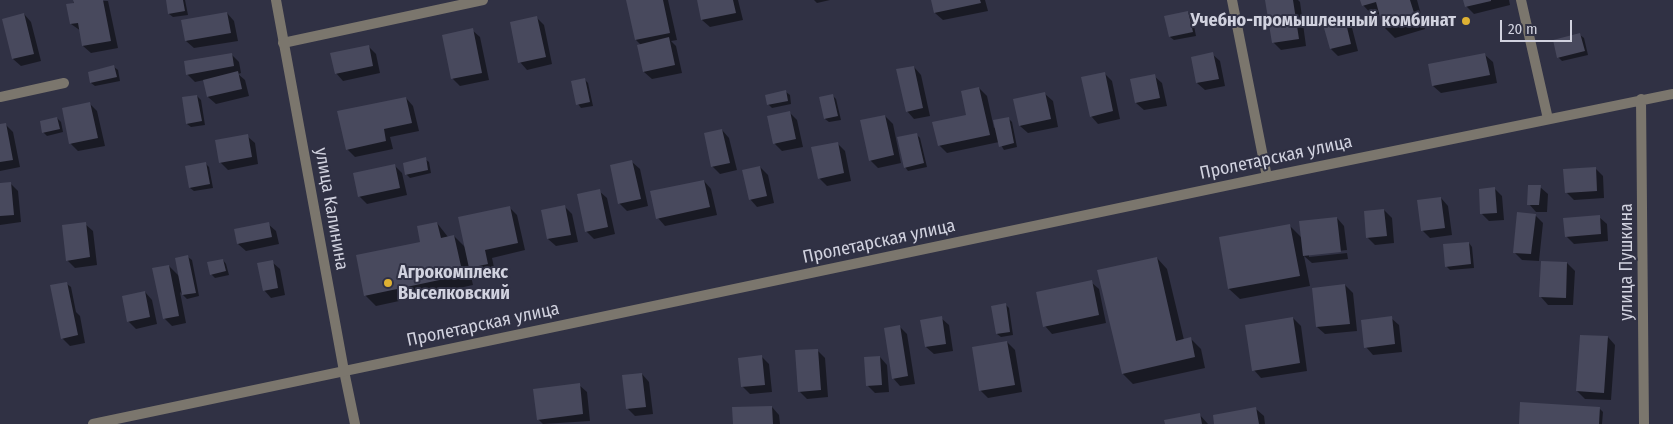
<!DOCTYPE html>
<meta charset="utf-8">
<style>
body{margin:0}
#map{position:relative;width:1673px;height:424px;overflow:hidden;background:#303144;font-family:"Fira Sans Condensed",sans-serif}
canvas{display:block}
.scale{position:absolute;left:1500px;top:20px;width:72px;height:22px;box-sizing:border-box;border:2px solid #d1d2df;border-top:0;padding-left:6px;font-size:15px;line-height:18px;white-space:nowrap;color:#d1d2df;-webkit-text-stroke:4px #303144;paint-order:stroke}
</style>
<div id="map">
<canvas width="1673" height="424"></canvas>
<div class="scale">20 m</div>
</div>
<script>
const g = document.querySelector('canvas').getContext('2d');
g.lineJoin = 'round';
function fill(path, color) { g.fillStyle = color; g.fill(path, 'evenodd'); }
const shape = rows => new Path2D(rows.map(r => 'M' + r).join(''));
function stroke(path, color, width, dash) { g.strokeStyle = color; g.lineWidth = width; g.lineCap = dash ? 'butt' : 'round'; g.setLineDash(dash || []); g.stroke(path); }
function drawText(font, color, halo, rows, align = 'center') {
  g.font = font + ' "Fira Sans Condensed",sans-serif'; g.lineWidth = 4; g.setLineDash([]); g.textBaseline = 'middle'; g.strokeStyle = halo; g.fillStyle = color; for (const [text, x, y, turn = 0] of rows) {
    g.save(); g.translate(x, y); g.rotate((+turn || 0) * Math.PI / 180); g.textAlign = isNaN(turn) ? turn : align; if (halo) g.strokeText(text, 0, 0); g.fillText(text, 0, 0); g.restore();
  }
}
const shadow = shape([
 [74,0,108,1,118,48,91,53,83,46,81,31,71,24],
 [167,0,185,0,188,15,173,17,169,14],
 [628,0,668,0,677,40,671,41,676,46,682,73,652,79,644,72,641,45,636,40],
 [698,0,738,0,743,20,710,27,702,20],
 [814,0,830,0,817,3],
 [932,0,985,0,988,11,943,20,935,13],
 [1267,0,1298,0,1300,2,1306,46,1281,50,1273,42],
 [1361,0,1417,0,1425,29,1395,38,1384,27,1380,14,1373,16,1363,5],
 [1464,0,1509,0,1510,5,1474,14,1466,6],
 [1188,12,1192,16,1196,36,1174,40,1170,37,1166,17],
 [227,13,234,21,238,41,194,48,186,41],
 [24,14,31,22,41,61,21,66,13,59],
 [1343,16,1351,24,1358,51,1338,56,1331,49],
 [536,17,544,25,552,64,527,70,520,62],
 [472,30,480,37,489,80,460,86,453,79,443,36],
 [1580,35,1584,38,1588,55,1562,61,1558,57],
 [368,46,376,54,380,73,343,81,336,73],
 [231,54,239,62,241,73,238,74,245,80,249,96,216,104,208,97,204,80,195,82,187,74],
 [1212,54,1220,61,1225,86,1205,90,1197,83],
 [1485,55,1493,62,1497,83,1441,93,1433,86],
 [114,67,118,70,120,81,95,86,91,83,89,73],
 [914,67,921,75,930,116,914,119,907,111],
 [1104,73,1112,81,1120,119,1098,124,1091,116],
 [1154,76,1162,83,1167,106,1144,110,1136,103],
 [584,79,588,83,593,106,581,108,578,104],
 [979,88,987,96,994,128,1008,118,1012,122,1017,147,1004,150,999,142,947,153,939,145,968,116],
 [786,92,790,95,791,104,772,108,768,104],
 [1045,94,1053,101,1058,127,1028,133,1020,126],
 [832,95,836,99,841,120,829,122,825,119],
 [197,96,201,100,205,125,191,127,187,124],
 [406,98,413,106,419,131,390,137,393,149,355,157,347,149],
 [89,103,97,111,105,146,78,151,71,144],
 [789,112,797,120,803,147,782,151,775,144],
 [885,116,893,124,901,163,878,168,870,160],
 [57,118,61,122,63,132,47,136,43,132],
 [6,125,13,132,20,167,0,171,0,126],
 [722,130,729,138,737,170,720,174,712,166],
 [916,134,920,138,927,167,908,171,905,167],
 [247,136,255,143,258,164,228,170,220,162],
 [837,143,845,151,851,181,827,186,819,178],
 [425,159,429,162,431,173,410,178,406,174],
 [632,162,640,169,648,206,627,211,619,203],
 [206,164,209,167,213,188,194,191,190,188],
 [395,166,402,173,407,195,367,204,359,196],
 [760,167,768,175,774,203,757,207,750,199],
 [1595,168,1603,176,1604,198,1574,200,1566,192],
 [704,181,711,189,717,215,665,226,658,218],
 [10,183,18,191,21,222,0,225,0,185],
 [1540,187,1548,194,1547,212,1536,212,1529,204],
 [1495,189,1502,196,1504,220,1489,221,1482,214],
 [599,191,607,198,615,234,594,239,586,231],
 [1441,198,1448,206,1452,235,1430,238,1422,230],
 [564,206,572,214,578,242,556,246,548,239],
 [510,208,517,215,525,250,492,258,495,272,477,275,469,267,473,285,376,306,365,295,422,243,437,223,448,237,454,236,466,248],
 [1384,210,1392,218,1394,243,1375,245,1367,237],
 [1535,215,1543,223,1539,261,1522,260,1514,252],
 [1599,217,1607,224,1608,241,1574,244,1566,236],
 [1337,218,1344,226,1347,250,1309,254,1309,257,1347,253,1348,259,1312,263,1304,256,1310,286,1240,299,1229,289,1220,238,1290,226,1302,238],
 [85,224,93,231,97,265,75,268,67,260],
 [268,224,276,231,279,244,246,251,238,244],
 [1469,243,1472,247,1474,268,1450,270,1446,266],
 [188,257,192,260,199,296,187,299,180,292,186,323,172,326,164,318,169,266,180,277],
 [1157,258,1167,269,1184,340,1190,338,1201,349,1205,368,1133,384,1123,374],
 [223,260,226,264,229,275,215,278,211,274],
 [272,262,280,269,285,295,271,298,264,290],
 [1567,263,1575,271,1573,305,1548,305,1541,297],
 [1091,282,1099,289,1106,323,1052,334,1045,326],
 [67,284,71,287,76,312,80,316,85,343,70,346,62,338],
 [1345,285,1353,293,1357,331,1325,334,1317,327],
 [145,292,152,300,157,324,136,329,128,321],
 [1005,304,1009,308,1013,335,1001,337,997,334],
 [941,318,949,325,953,351,934,354,926,347],
 [1293,318,1301,326,1307,371,1261,378,1254,370],
 [1391,318,1399,325,1402,352,1373,355,1366,347],
 [900,327,907,334,915,384,900,386,893,378],
 [1608,337,1615,345,1611,400,1585,399,1577,391],
 [1007,342,1015,350,1022,392,988,398,980,390],
 [817,350,825,358,828,397,807,399,799,391],
 [762,357,769,364,772,392,750,394,742,386],
 [880,357,887,365,889,392,875,393,867,385],
 [642,374,649,382,653,414,635,416,627,408],
 [579,385,587,392,590,421,543,424,538,419],
 [772,407,779,415,780,424,734,424],
 [1599,408,1603,412,1602,424,1520,424],
 [1256,409,1264,416,1265,424,1216,424],
 [1199,414,1208,424,1166,424]
]);
const building = shape([
 [73,0,103,0,111,41,82,46,78,23,70,24,66,4,74,3],
 [166,0,183,0,185,11,168,14],
 [626,0,663,0,670,33,635,40],
 [697,0,733,0,736,13,701,20],
 [931,0,980,0,981,3,934,13],
 [1265,0,1293,0,1299,39,1272,43],
 [1360,0,1410,0,1416,19,1383,28,1376,2,1362,6],
 [1463,0,1491,0,1491,1,1465,7],
 [1188,11,1193,32,1169,37,1164,16],
 [227,12,231,33,185,41,181,20],
 [24,13,34,54,12,59,2,19],
 [1344,15,1351,44,1330,49,1322,21],
 [537,16,546,57,518,63,510,22],
 [473,28,482,73,451,79,442,35],
 [1580,33,1585,51,1557,58,1553,40],
 [669,37,675,65,643,72,637,45],
 [369,45,373,66,335,74,330,53],
 [1213,52,1219,79,1196,83,1191,57],
 [232,53,234,66,186,75,184,61],
 [1485,53,1490,75,1432,86,1428,64],
 [114,65,117,77,90,83,88,72],
 [914,66,923,108,906,112,896,69],
 [238,71,242,89,207,97,203,80],
 [1105,72,1113,111,1090,117,1081,77],
 [1155,74,1160,98,1135,103,1130,79],
 [585,78,590,102,576,105,571,81],
 [979,87,990,135,938,146,932,122,966,115,961,91],
 [786,90,788,101,767,105,765,95],
 [1045,92,1051,119,1019,126,1013,99],
 [833,94,838,116,824,119,819,97],
 [197,95,202,121,186,124,182,97],
 [406,97,412,123,384,129,386,141,346,150,337,111],
 [90,102,98,138,69,144,62,108],
 [790,111,796,139,773,144,767,116],
 [885,115,894,155,869,161,860,120],
 [57,117,60,129,42,133,40,121],
 [1009,117,1014,143,999,147,993,120],
 [6,123,13,160,0,162,0,124],
 [722,129,730,163,711,167,704,133],
 [917,133,924,163,904,168,897,137],
 [248,134,252,157,219,163,215,140],
 [838,142,844,173,818,179,811,147],
 [426,157,428,170,405,175,403,163],
 [632,160,641,199,618,204,610,165],
 [206,162,210,184,189,188,185,166],
 [395,164,400,188,358,197,353,173],
 [760,166,767,196,749,200,742,170],
 [1596,167,1597,191,1565,193,1563,169],
 [704,180,710,207,656,219,650,191],
 [11,182,14,215,0,216,0,183],
 [1528,185,1541,185,1539,205,1527,205],
 [1495,187,1497,213,1480,214,1479,189],
 [600,189,608,227,585,232,577,194],
 [1441,197,1445,228,1421,231,1417,200],
 [565,205,571,235,547,239,541,210],
 [510,206,518,243,485,250,488,264,469,268,458,217],
 [1384,209,1387,236,1366,238,1364,211],
 [1517,212,1536,214,1531,254,1513,253],
 [1600,215,1601,234,1565,237,1563,218],
 [1337,217,1341,252,1303,256,1299,221],
 [86,222,90,257,66,261,62,225],
 [269,222,272,237,237,244,234,229],
 [437,222,441,238,454,235,463,275,364,296,356,255,420,242,417,226],
 [1290,224,1300,276,1228,289,1219,237],
 [1469,242,1471,264,1445,267,1443,244],
 [188,255,196,293,182,295,175,258],
 [1157,257,1176,341,1191,337,1195,357,1122,374,1097,270],
 [223,259,226,271,210,275,207,262],
 [273,260,278,288,263,291,257,263],
 [1541,261,1567,262,1566,298,1539,297],
 [169,265,179,316,163,319,152,268],
 [1092,280,1099,315,1043,327,1036,292],
 [67,282,78,335,61,339,50,285],
 [1345,284,1350,324,1316,327,1312,288],
 [145,291,150,317,127,322,122,296],
 [1006,303,1010,332,996,334,991,306],
 [942,316,946,344,925,347,920,320],
 [1392,316,1395,344,1364,348,1361,320],
 [1293,317,1300,363,1252,371,1245,325],
 [900,325,908,376,892,379,884,328],
 [1580,335,1608,336,1604,393,1576,391],
 [1007,341,1015,385,979,391,972,347],
 [818,349,821,390,798,392,795,350],
 [762,355,765,385,741,387,738,358],
 [880,356,882,385,866,386,864,357],
 [642,373,646,407,626,409,622,375],
 [580,383,583,414,537,420,533,389],
 [1520,402,1600,407,1599,424,1519,424],
 [772,406,773,424,733,424,732,407],
 [1256,407,1259,424,1214,424,1213,415],
 [1200,413,1202,424,1165,424,1164,420]
]);
const service = shape([
 [1521,0,1548,119]
]);
const minor = shape([
 [1232,0,1267,177],
 [283,43,483,0],
 [0,97,64,83],
 [344,371,355,424]
]);
const tertiary = shape([
 [276,0,344,371],
 [1641,99,1644,424],
 [93,424,1267,177,1673,94]
]);
const markers = [
 [1466,21,5,"#deb133"],
 [388,283,5,"#deb133"]
];
const poiNames = [
 ["Учебно-промышленный комбинат",1456,21],
 ["Агрокомплекс",398,273,"left"],
 ["Выселковский",398,294,"left"]
];
const streetNames = [
 ["Пролетарская улица",1276,158,-12],
 ["улица Калинина",331,209,80],
 ["Пролетарская улица",879,242,-12],
 ["улица Пушкина",1627,262,-90],
 ["Пролетарская улица",483,325,-12]
];
fill(shadow, '#0007');
fill(building, '#48495d');
stroke(service, '#7b766d', 10);
stroke(minor, '#7b766d', 10);
stroke(tertiary, '#7b766d', 10);
for (const [x, y, r, color] of markers) { const dot = new Path2D(); dot.arc(x, y, r, 0, 2 * Math.PI); g.fillStyle = color; g.fill(dot); stroke(dot, '#303144', 2); }
drawText('bold 18px', '#d1d2df', '#303144', poiNames, 'right');
drawText('18px', '#d1d2df', '#303144', streetNames);
</script>
